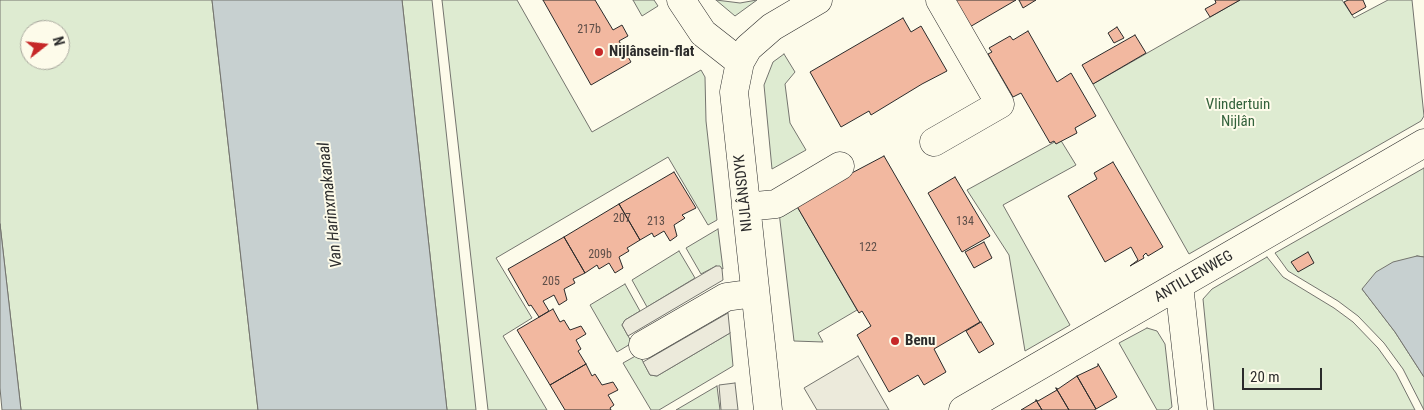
<!DOCTYPE html>
<meta charset="utf-8">
<style>
body{margin:0}
#map{position:relative;width:1424px;height:410px;overflow:hidden;background:#fdfbea;font-family:"Roboto Condensed",sans-serif}
canvas{display:block}
.north{position:absolute;left:20px;top:20px;width:50px;height:50px;box-sizing:border-box;background:#fdfbea;border:1px solid #a9a89e;border-radius:50%;rotate:74deg;font-size:14px;font-weight:700;line-height:20px;text-align:center;color:#2b2b2b}
.north::after{content:'';display:block;margin:auto;width:18px;height:22px;background:#c62828;clip-path:polygon(50% 0,100% 100%,50% 72%,0 100%)}
.scale{position:absolute;left:1242px;top:368px;width:80px;height:22px;box-sizing:border-box;border:2px solid #2b2b2b;border-top:0;padding-left:6px;font-size:15px;line-height:18px;white-space:nowrap;color:#2b2b2b;-webkit-text-stroke:4px #fdfbea;paint-order:stroke}
</style>
<div id="map">
<canvas width="1424" height="410"></canvas>
<div class="north">N</div>
<div class="scale">20 m</div>
</div>
<script>
const g = document.querySelector('canvas').getContext('2d');
g.lineJoin = 'round';
function fill(path, color) { g.fillStyle = color; g.fill(path, 'evenodd'); }
const shape = rows => new Path2D(rows.map(r => 'M' + r).join(''));
function stroke(path, color, width, dash) { g.strokeStyle = color; g.lineWidth = width; g.lineCap = dash ? 'butt' : 'round'; g.setLineDash(dash || []); g.stroke(path); }
function drawText(font, color, halo, rows, align = 'center') {
  g.font = font + ' "Roboto Condensed",sans-serif'; g.lineWidth = 4; g.setLineDash([]); g.textBaseline = 'middle'; g.strokeStyle = halo; g.fillStyle = color; for (const [text, x, y, turn = 0] of rows) {
    g.save(); g.translate(x, y); g.rotate((+turn || 0) * Math.PI / 180); g.textAlign = isNaN(turn) ? turn : align; if (halo) g.strokeText(text, 0, 0); g.fillText(text, 0, 0); g.restore();
  }
}
const green = shape([
 [0,0,212,0,258,410,21,410,0,224,0,0],
 [30,30,60,30,60,60,30,60,30,30],
 [402,0,432,0,476,410,447,410,402,0],
 [442,0,517,0,592,132,701,70,705,77,706,121,717,220,708,225,668,157,496,258,532,318,503,336,547,410,488,410,442,0],
 [633,0,654,0,658,6,642,16,633,0],
 [716,0,740,3,757,0,735,16,716,0],
 [1240,0,1342,0,1354,18,1388,0,1412,0,1424,116,1421,121,1189,254,1093,84,1240,0],
 [784,54,795,72,785,84,790,123,806,150,772,169,764,85,773,62,784,54],
 [1060,139,1076,165,1003,205,1070,325,1025,351,1009,255,967,190,1060,139],
 [1424,168,1424,257,1417,256,1362,289,1395,332,1424,377,1424,410,1403,369,1384,343,1358,316,1338,301,1288,271,1275,253,1424,168],
 [795,203,857,310,818,333,823,342,794,341,779,212,795,203],
 [718,229,723,269,716,266,701,274,686,248,718,229],
 [679,251,695,278,647,307,632,280,679,251],
 [1267,257,1283,277,1334,308,1353,322,1378,348,1396,373,1415,410,1214,410,1203,299,1212,289,1267,257],
 [625,284,640,311,625,320,622,325,632,343,617,352,590,305,625,284],
 [1147,328,1157,331,1165,344,1172,407,1168,410,1157,410,1119,343,1147,328],
 [730,333,733,366,659,410,651,410,623,363,639,354,650,375,657,376,730,333],
 [717,386,720,410,676,410,717,386]
]);
const parking = shape([
 [716,266,720,266,722,269,723,280,628,336,622,325,625,320,716,266],
 [728,313,730,333,657,376,650,375,643,362,728,313],
 [858,356,889,410,817,410,804,388,858,356],
 [735,383,738,410,721,410,719,385,735,383]
]);
const water = shape([
 [212,0,402,0,447,410,258,410,212,0],
 [0,224,21,410,2,410,0,388,0,224],
 [1417,256,1424,257,1424,377,1395,332,1362,289,1376,272,1393,262,1417,256]
]);
const building = shape([
 [543,0,595,0,613,30,622,25,628,36,619,41,631,62,591,85,543,0],
 [947,0,1016,0,968,28,947,0],
 [1019,0,1036,0,1023,8,1019,0],
 [1215,0,1240,0,1210,17,1205,9,1216,3,1215,0],
 [1348,0,1363,0,1366,7,1352,15,1344,2,1348,0],
 [903,18,911,32,921,26,947,71,922,84,871,115,869,111,841,127,810,72,903,18],
 [1117,27,1124,38,1114,43,1108,33,1117,27],
 [1028,31,1057,82,1071,73,1096,116,1075,128,1077,133,1056,144,1054,141,1050,143,1021,93,1013,97,988,54,992,52,989,48,1010,36,1013,40,1028,31],
 [1135,35,1146,53,1093,84,1082,65,1135,35],
 [884,156,980,322,934,349,946,372,924,385,918,375,889,392,857,335,871,326,862,311,859,313,795,203,884,156],
 [1113,162,1163,247,1148,256,1146,253,1143,256,1144,258,1130,266,1138,260,1131,247,1105,262,1068,196,1097,179,1094,173,1113,162],
 [674,172,696,208,682,215,685,218,674,225,677,236,670,241,664,231,654,237,652,233,640,240,619,204,674,172],
 [955,177,990,236,962,252,928,193,955,177],
 [619,204,640,240,627,248,629,251,619,257,623,268,615,273,609,263,599,269,597,265,585,273,564,237,619,204],
 [564,237,585,273,573,279,575,283,564,289,567,300,559,305,554,295,543,301,549,311,539,317,531,305,529,306,508,269,564,237],
 [984,242,992,258,974,268,965,252,984,242],
 [1308,252,1314,263,1298,272,1291,262,1308,252],
 [553,309,560,322,564,320,570,330,581,326,586,334,576,340,581,349,578,351,586,364,550,385,517,330,553,309],
 [981,322,994,344,979,353,966,331,981,322],
 [586,364,592,376,595,374,602,385,613,382,618,390,608,395,614,405,610,408,611,410,565,410,550,385,586,364],
 [1098,364,1117,397,1096,409,1077,376,1098,366,1098,364],
 [1077,376,1096,409,1094,410,1069,410,1056,388,1058,389,1077,376],
 [1056,388,1069,410,1042,410,1036,400,1038,401,1057,390,1056,388],
 [1036,400,1042,410,1021,410,1036,401,1036,400]
]);
const minor = shape([
 [681,0,703,33,740,62],
 [934,142,1000,104,940,0],
 [746,207,776,204,840,166],
 [1179,285,1193,410],
 [643,345,726,297,755,293],
 [768,410,734,92,740,62,748,48,772,27,818,0],
 [963,410,1424,143]
]);
const markers = [
 [599,52,5,"#c62828"],
 [895,341,5,"#c62828"]
];
const numberNames = [
 ["217b",589,30],
 ["207",622,219],
 ["213",656,222],
 ["134",965,222],
 ["122",868,248],
 ["209b",600,255],
 ["205",551,282]
];
const poiNames = [
 ["Nijlânsein-flat",609,52],
 ["Benu",905,341]
];
const parkNames = [
 ["Vlindertuin",1238,105],
 ["Nijlân",1238,122]
];
const streetNames = [
 ["NIJLÂNSDYK",744,193,-96],
 ["ANTILLENWEG",1194,277,-30]
];
const waterNames = [
 ["Van Harinxmakanaal",331,205,-96]
];
fill(green, '#deebd1');
stroke(green, '#74746e', 1);
fill(parking, '#eceadb');
stroke(parking, '#74746e', 1);
fill(water, '#c7d0d0');
stroke(water, '#74746e', 1);
fill(building, '#f2b8a0');
stroke(building, '#2b2b2b', 1);
stroke(minor, '#2b2b2b', 29);
stroke(minor, '#fdfbea', 28);
for (const [x, y, r, color] of markers) { const dot = new Path2D(); dot.arc(x, y, r, 0, 2 * Math.PI); g.fillStyle = color; g.fill(dot); stroke(dot, '#fdfbea', 2); }
drawText('12px', '#5d4e48', null, numberNames);
drawText('bold 15px', '#2b2b2b', '#fdfbea', poiNames, 'left');
drawText('15px', '#34623c', '#fdfbea', parkNames);
drawText('15px', '#2b2b2b', '#fdfbea', streetNames);
drawText('italic 16px', '#2b2b2b', '#fdfbea', waterNames);
</script>
